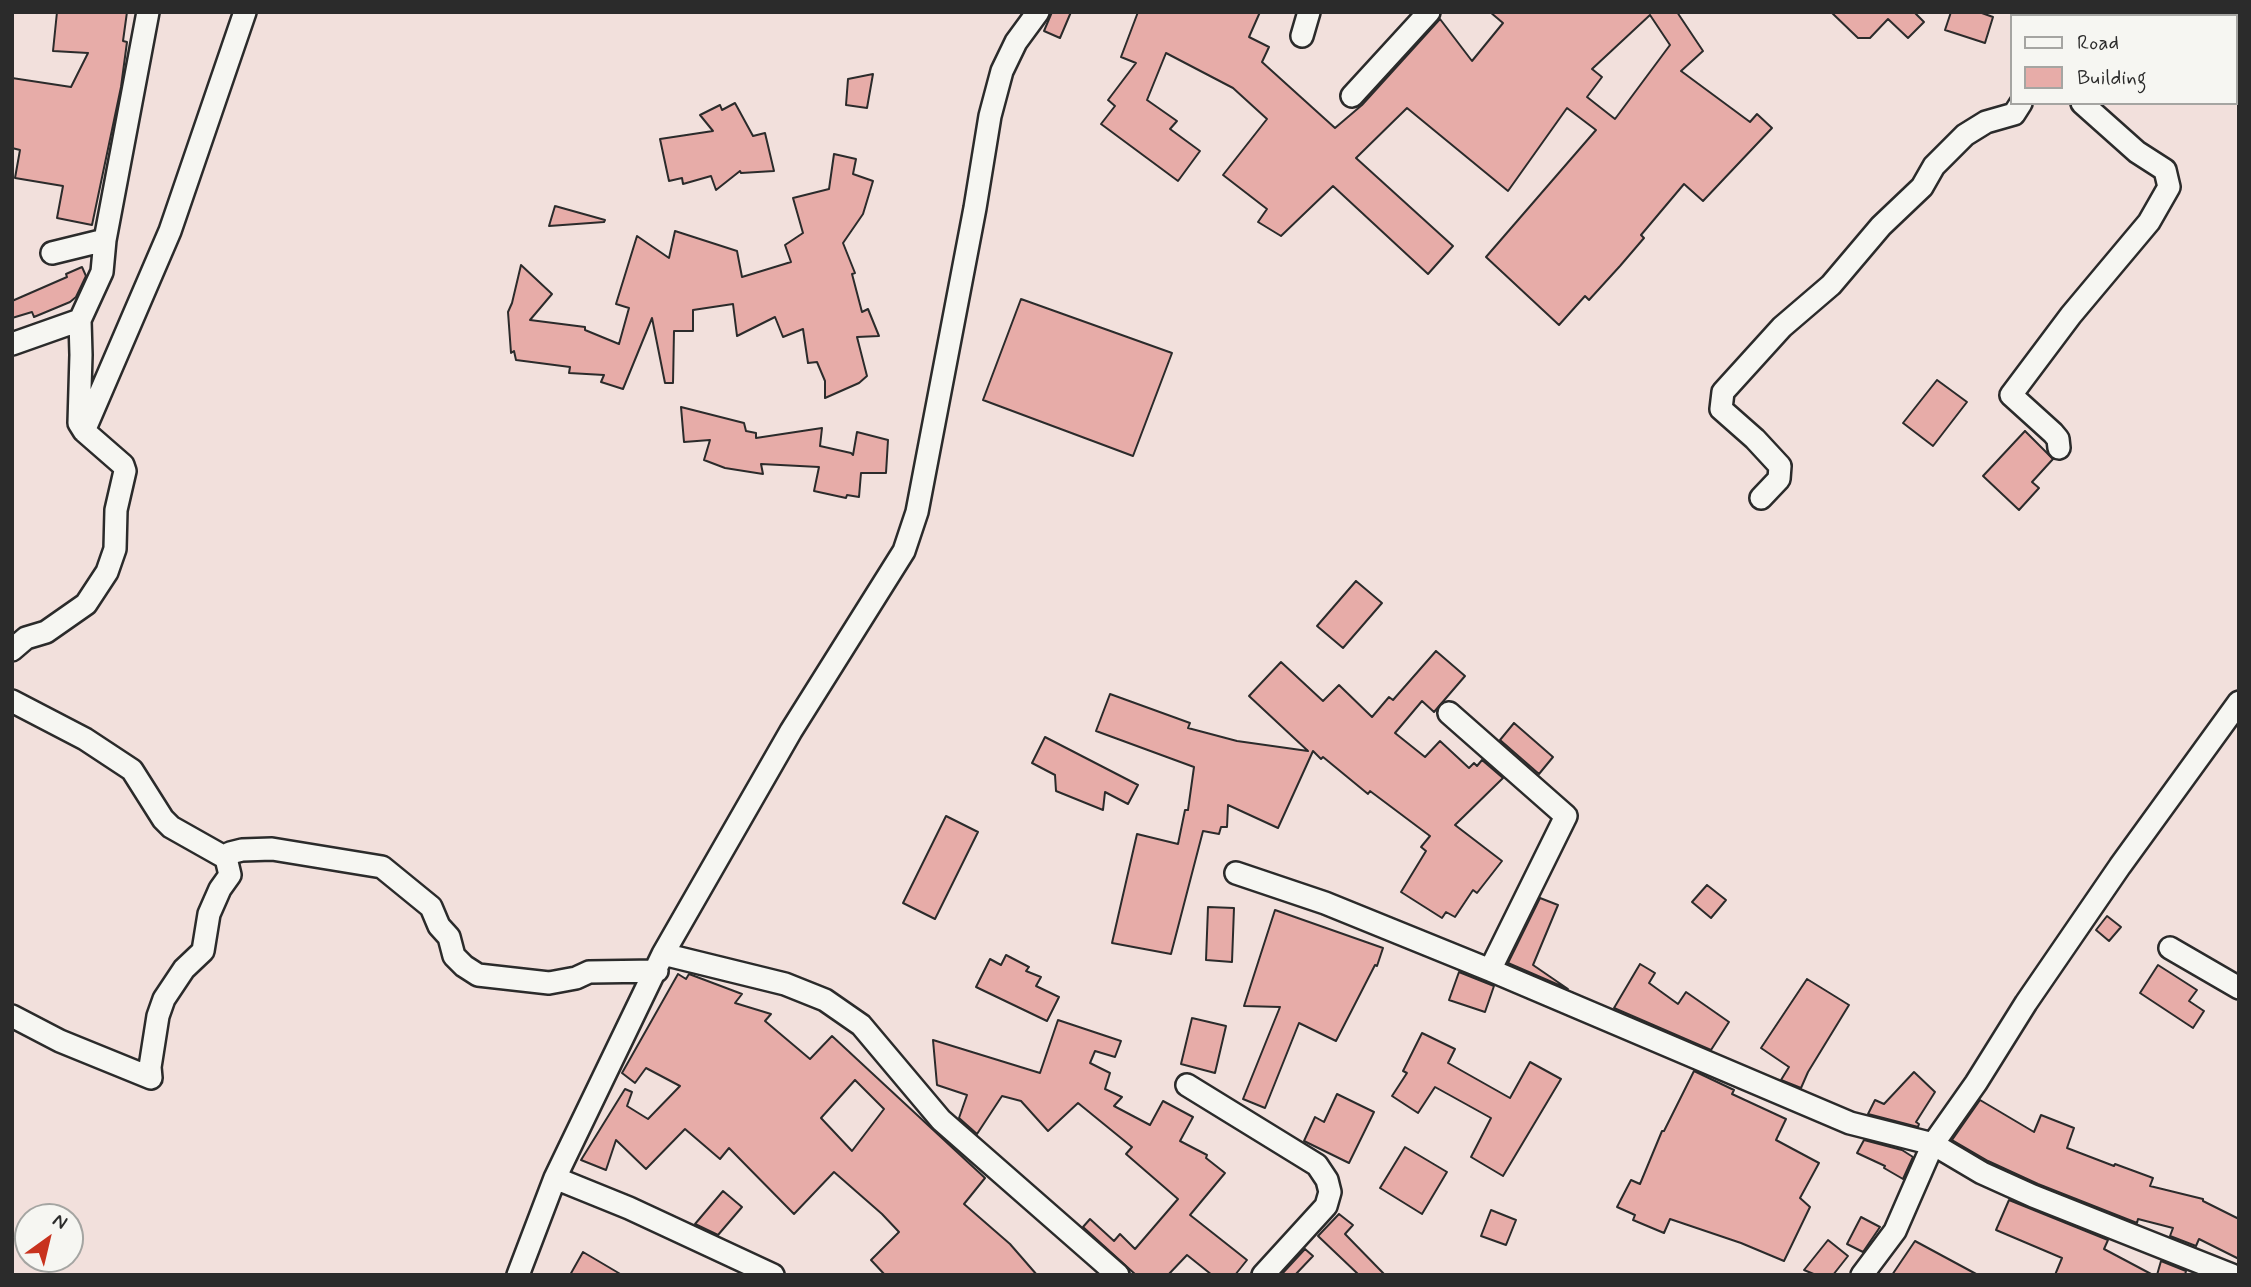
<!DOCTYPE html>
<style>
body{margin:0}
#map{position:relative;width:2251px;height:1287px;overflow:hidden;background:#f2e0dc;font-family:Mynerve,sans-serif}
canvas{display:block}
.frame{position:absolute;inset:0;border:14px solid #2b2b2b;pointer-events:none}
.legend{position:absolute;left:2010px;top:14px;width:228px;height:91px;box-sizing:border-box;background:#f6f6f2;border:2px solid #a5a5a2;margin:0;padding:9px 12px;list-style:none;font-size:21px;color:#2b2b2b}
.legend li{display:flex;align-items:center;gap:14px;height:35px}
.legend b{width:35px;border:2px solid #a5a5a2}
.north{position:absolute;left:14px;top:1203px;width:70px;height:70px;box-sizing:border-box;background:#f6f6f2;border:2px solid #a5a5a2;border-radius:50%;rotate:34deg;font-size:19px;font-weight:700;line-height:28px;text-align:center;color:#2b2b2b}
.north::after{content:'';display:block;margin:auto;width:24px;height:32px;background:#c8321e;clip-path:polygon(50% 0,100% 100%,50% 72%,0 100%)}
</style>
<div id="map">
<canvas width="2251" height="1287"></canvas>
<div class="frame"></div>
<ul class="legend">
<li><b style="height:9px;background:#f6f6f2"></b>Road</li>
<li><b style="height:19px;background:#e7aca8"></b>Building</li>
</ul>
<div class="north">N</div>
</div>
<script>
const g = document.querySelector('canvas').getContext('2d');
g.lineJoin = 'round';
function fill(path, color) { g.fillStyle = color; g.fill(path, 'evenodd'); }
const shape = rows => new Path2D(rows.map(r => 'M' + r).join(''));
function stroke(path, color, width, dash) { g.strokeStyle = color; g.lineWidth = width; g.lineCap = dash ? 'butt' : 'round'; g.setLineDash(dash || []); g.stroke(path); }
const building = shape([
 [57,12,127,12,123,41,127,42,121,87,92,225,57,218,63,186,15,178,20,150,12,148,12,78,71,87,88,53,53,51,57,12],
 [1052,12,1071,12,1060,38,1044,31,1052,12],
 [1138,12,1260,12,1249,37,1269,47,1262,62,1335,128,1362,105,1440,19,1472,61,1503,23,1490,12,1677,12,1703,51,1681,71,1750,122,1757,114,1772,128,1703,201,1684,184,1641,235,1644,238,1620,266,1589,300,1585,296,1559,325,1486,257,1596,130,1567,108,1508,191,1407,108,1356,158,1453,246,1428,274,1333,186,1281,236,1258,222,1267,209,1223,175,1267,119,1233,88,1166,53,1147,100,1177,121,1170,129,1200,151,1178,181,1101,124,1115,106,1108,100,1136,63,1121,57,1138,12],
 [1650,15,1670,45,1615,119,1587,97,1602,77,1592,69,1650,15],
 [1831,12,1914,12,1924,22,1908,38,1888,19,1870,38,1858,38,1831,12],
 [1951,12,1979,12,1993,17,1985,43,1945,30,1951,12],
 [873,74,867,108,846,105,848,79,873,74],
 [735,103,753,136,765,133,774,171,741,173,740,171,716,190,711,176,683,184,682,178,669,181,660,139,713,131,700,115,720,105,722,110,735,103],
 [834,154,856,159,853,174,873,181,863,214,843,243,855,273,852,274,862,312,868,309,879,336,857,337,867,376,859,383,825,398,825,381,817,362,808,363,803,329,783,337,775,317,737,336,733,304,693,310,693,331,674,331,673,383,665,383,652,318,623,389,601,382,604,375,569,373,570,367,516,360,514,351,511,353,508,312,512,303,521,265,552,294,530,320,585,327,585,330,619,344,629,308,616,304,637,236,669,258,675,231,737,251,742,277,791,262,785,245,803,233,793,198,829,189,834,154],
 [555,206,605,220,604,222,549,226,555,206],
 [82,267,86,276,76,297,70,302,34,317,32,312,12,318,12,301,67,277,66,274,82,267],
 [1021,299,1172,353,1133,456,983,400,1021,299],
 [1937,380,1967,402,1933,446,1903,423,1937,380],
 [681,407,744,423,746,431,756,433,756,438,822,428,820,446,851,453,853,455,857,432,888,440,886,473,861,473,859,497,847,495,846,498,814,491,819,467,761,464,763,474,725,468,704,460,710,440,684,442,681,407],
 [2025,431,2053,459,2032,482,2039,488,2019,510,1983,476,2025,431],
 [1356,581,1382,603,1343,648,1317,626,1356,581],
 [1436,651,1465,676,1434,712,1422,701,1395,733,1425,757,1440,741,1469,768,1474,763,1477,766,1482,760,1503,778,1455,825,1502,861,1477,893,1473,890,1455,917,1446,912,1442,918,1401,892,1426,851,1421,847,1430,836,1370,791,1368,794,1323,757,1321,759,1313,751,1278,828,1228,805,1227,827,1221,827,1219,834,1203,831,1171,954,1112,943,1137,834,1178,844,1185,810,1188,810,1194,767,1096,731,1110,694,1190,723,1188,728,1237,741,1308,751,1249,696,1281,662,1323,701,1339,685,1372,717,1389,697,1393,700,1436,651],
 [1514,723,1553,757,1539,774,1500,740,1514,723],
 [1045,737,1138,785,1128,804,1105,792,1103,810,1056,791,1055,775,1032,763,1045,737],
 [946,816,978,832,935,919,903,903,946,816],
 [1707,885,1726,900,1711,918,1692,902,1707,885],
 [1540,898,1558,905,1533,965,1568,989,1508,963,1540,898],
 [1208,907,1234,908,1232,962,1206,960,1208,907],
 [1275,910,1383,948,1377,966,1375,965,1336,1041,1299,1023,1265,1108,1243,1099,1280,1007,1244,1006,1275,910],
 [2107,916,2121,927,2109,941,2096,930,2107,916],
 [1006,955,1029,967,1026,971,1041,977,1036,986,1059,997,1047,1021,976,987,990,959,1001,965,1006,955],
 [1640,964,1655,973,1649,983,1678,1004,1686,992,1729,1022,1711,1050,1614,1008,1640,964],
 [2158,965,2197,990,2189,1001,2204,1011,2193,1028,2140,993,2158,965],
 [1459,972,1494,986,1485,1012,1449,1000,1459,972],
 [678,974,686,979,689,974,742,994,735,1003,771,1014,765,1021,810,1059,832,1036,985,1178,964,1204,1010,1244,1037,1275,885,1275,871,1260,899,1232,882,1214,834,1172,794,1214,729,1148,720,1159,685,1129,646,1169,616,1140,606,1170,581,1160,625,1089,632,1092,627,1106,648,1119,680,1086,646,1068,635,1083,622,1073,678,974],
 [855,1080,884,1109,852,1151,821,1118,855,1080],
 [1807,979,1849,1005,1808,1072,1801,1088,1781,1080,1789,1067,1761,1048,1807,979],
 [1192,1018,1226,1026,1215,1073,1181,1064,1192,1018],
 [1058,1020,1121,1041,1115,1057,1095,1051,1090,1063,1110,1073,1105,1089,1122,1097,1114,1106,1150,1125,1163,1101,1193,1117,1180,1141,1207,1155,1206,1158,1225,1173,1190,1215,1247,1260,1235,1275,1212,1275,1187,1255,1168,1275,1136,1275,1083,1227,1090,1219,1114,1241,1120,1234,1135,1249,1178,1199,1126,1154,1132,1147,1078,1103,1048,1131,1021,1101,1002,1096,977,1134,959,1118,967,1095,937,1085,933,1040,1040,1073,1058,1020],
 [1422,1033,1455,1049,1448,1063,1510,1098,1530,1062,1561,1079,1503,1176,1471,1157,1491,1118,1435,1087,1418,1113,1392,1096,1407,1073,1403,1071,1422,1033],
 [1694,1071,1734,1090,1732,1094,1786,1119,1776,1140,1819,1163,1800,1198,1810,1207,1784,1261,1741,1243,1670,1219,1664,1233,1633,1220,1635,1215,1617,1207,1631,1180,1640,1184,1662,1131,1664,1131,1694,1071],
 [1914,1072,1935,1092,1916,1122,1919,1124,1918,1127,1868,1114,1875,1100,1884,1104,1914,1072],
 [1337,1094,1374,1112,1349,1163,1304,1141,1315,1117,1324,1122,1337,1094],
 [1980,1100,2034,1132,2041,1115,2074,1128,2067,1148,2114,1166,2115,1164,2153,1178,2150,1186,2203,1199,2203,1201,2239,1219,2239,1259,2199,1239,2196,1246,2170,1236,2173,1228,2138,1219,2137,1223,2038,1184,1988,1161,1952,1140,1980,1100],
 [1864,1140,1902,1150,1913,1157,1903,1179,1884,1168,1885,1166,1857,1153,1864,1140],
 [1405,1147,1447,1172,1422,1214,1380,1188,1405,1147],
 [723,1191,742,1207,718,1235,695,1224,723,1191],
 [2009,1200,2108,1240,2104,1249,2153,1275,2055,1275,2062,1258,1996,1230,2009,1200],
 [1491,1210,1516,1220,1506,1245,1481,1236,1491,1210],
 [1339,1214,1353,1225,1345,1234,1385,1275,1359,1275,1318,1236,1339,1214],
 [1861,1217,1880,1227,1863,1252,1847,1244,1861,1217],
 [1828,1240,1848,1256,1833,1275,1816,1275,1804,1270,1828,1240],
 [1915,1241,1978,1275,1892,1275,1915,1241],
 [1305,1249,1313,1256,1295,1275,1281,1275,1305,1249],
 [583,1252,622,1275,570,1275,583,1252],
 [2161,1261,2186,1271,2185,1275,2157,1275,2161,1261]
]);
const minor = shape([
 [2054,16,2055,12],
 [1302,36,1309,12],
 [1352,96,1429,12],
 [52,253,105,240],
 [12,344,80,320,102,272,105,240,148,12],
 [84,431,170,231,245,12],
 [2059,448,2058,439,2053,433,2011,395,2071,315,2149,222,2169,187,2165,170,2137,152,2082,103],
 [1761,498,1779,479,1780,466,1755,439,1721,409,1723,392,1782,327,1831,285,1881,226,1922,187,1934,166,1965,135,1986,122,2014,114,2021,103],
 [12,650,26,638,46,632,86,604,107,572,115,549,116,510,125,471,123,465,84,431,79,423,81,355,80,320],
 [12,701,85,739,132,770,163,819,171,827,226,858,230,875,220,889,209,914,203,951,184,969,164,999,158,1016,150,1067,151,1078,60,1041,12,1016],
 [1449,713,1566,816,1490,970],
 [226,858,230,853,242,850,272,849,382,867,431,907,439,926,449,937,454,956,464,966,478,975,549,983,576,978,589,972,657,971],
 [1236,873,1325,903,1490,970,1850,1123,1933,1144,1982,1173,2033,1196,2232,1275],
 [2170,948,2239,988],
 [663,954,785,984,825,1000,861,1025,941,1120,1118,1275],
 [1187,1085,1317,1165,1327,1180,1330,1192,1326,1206,1263,1275],
 [555,1178,629,1208,773,1275],
 [518,1275,555,1178,663,954,791,731,904,551,917,512,975,208,990,116,1002,71,1016,42,1038,12],
 [1862,1275,1895,1231,1933,1144,1976,1083,2026,1003,2120,866,2239,702]
]);
const tertiary = shape([
 [2190,12,2199,16],
 [2235,30,2239,31]
]);
fill(building, '#e7aca8');
stroke(building, '#2b2b2b', 2);
stroke(minor, '#2b2b2b', 26);
stroke(tertiary, '#2b2b2b', 32);
stroke(minor, '#f6f6f2', 21);
stroke(tertiary, '#f6f6f2', 26);
</script>
